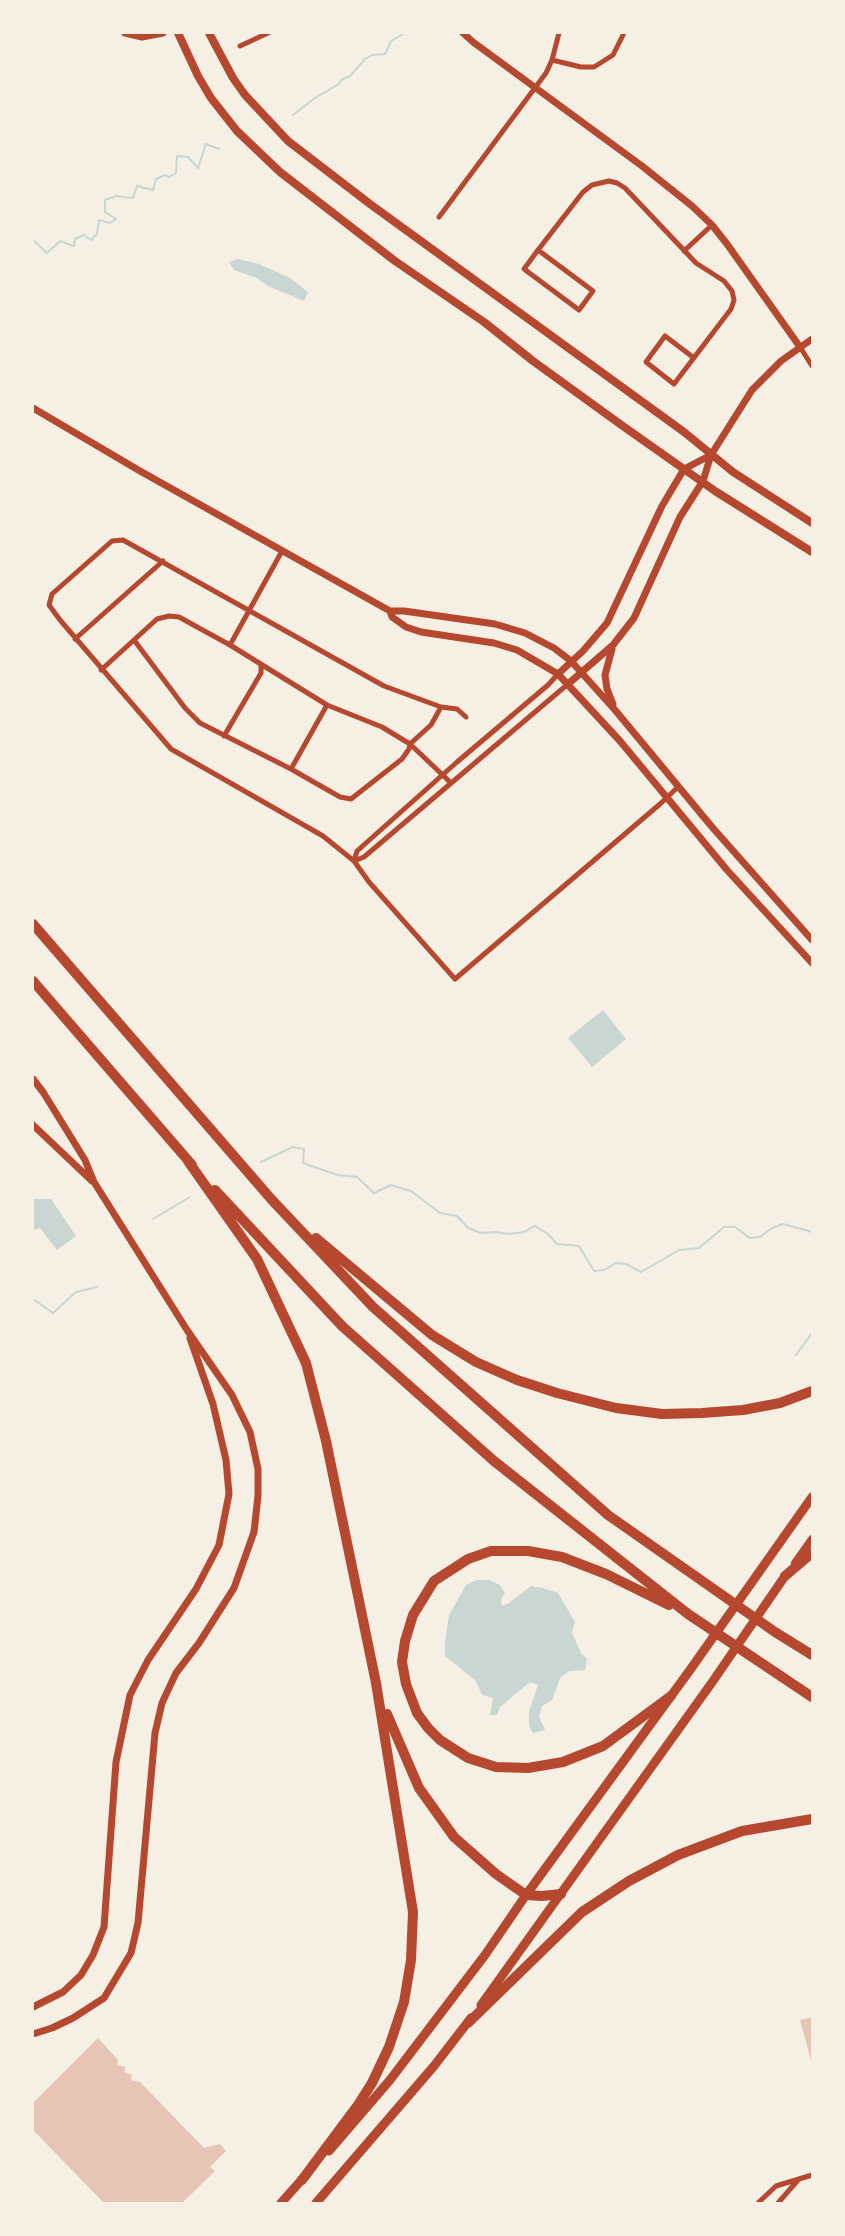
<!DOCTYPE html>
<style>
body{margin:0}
#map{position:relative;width:845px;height:2236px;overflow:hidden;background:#f6efe4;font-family:"Roboto Condensed",sans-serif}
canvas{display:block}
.frame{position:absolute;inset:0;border:34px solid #f6efe4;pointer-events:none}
</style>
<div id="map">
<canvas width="845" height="2236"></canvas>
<div class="frame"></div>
</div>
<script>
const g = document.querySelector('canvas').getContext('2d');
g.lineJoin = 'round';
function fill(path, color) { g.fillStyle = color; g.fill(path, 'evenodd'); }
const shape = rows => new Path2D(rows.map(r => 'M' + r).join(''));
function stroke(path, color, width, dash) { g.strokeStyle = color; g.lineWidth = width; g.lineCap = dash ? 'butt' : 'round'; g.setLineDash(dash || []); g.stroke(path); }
const water = shape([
 [238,259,259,264,290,278,308,292,304,301,268,286,257,278,234,270,229,262],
 [603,1010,626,1039,592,1067,568,1038],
 [33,1199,51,1199,76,1236,57,1250,40,1228,33,1230],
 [477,1580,489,1580,500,1585,505,1593,501,1599,502,1606,509,1603,531,1586,543,1588,558,1593,575,1622,572,1633,581,1653,587,1659,585,1670,569,1671,560,1678,552,1700,542,1706,539,1717,545,1730,533,1733,529,1726,529,1712,538,1685,530,1682,500,1707,497,1715,490,1715,493,1698,482,1695,476,1681,445,1656,445,1641,449,1615,466,1585]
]);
const stream = shape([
 [293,115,315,98,339,84,341,80,350,76,365,59,372,55,385,54,391,41,405,33],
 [33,240,47,253,60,241,74,246,75,239,84,235,91,240,97,234,99,220,110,223,116,219,105,212,105,200,116,196,133,198,137,186,153,190,156,179,165,175,169,177,176,173,177,156,188,157,198,168,206,144,219,149],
 [261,1162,293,1147,304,1149,303,1163,338,1175,357,1177,374,1193,391,1185,411,1191,440,1213,457,1216,468,1228,481,1233,495,1232,509,1234,524,1232,535,1226,548,1234,557,1244,579,1246,594,1271,604,1270,616,1263,626,1264,641,1272,679,1250,699,1248,724,1227,735,1227,750,1238,760,1237,772,1228,783,1224,812,1232],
 [153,1219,190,1197],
 [33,1299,53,1313,76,1292,97,1287],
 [796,1355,812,1333]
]);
const building = shape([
 [812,2017,812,2059,811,2060,800,2020],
 [98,2038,118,2060,117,2065,126,2067,124,2072,132,2075,131,2080,140,2082,204,2148,220,2144,226,2151,210,2167,215,2171,182,2203,104,2203,33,2130,33,2103]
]);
const minor = shape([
 [240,46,268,33],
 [552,60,581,67,594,67,613,55,624,33],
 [439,217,546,73,552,60,559,33],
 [538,250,593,291,579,310,524,269,538,250,583,192,592,185,609,181,617,183,625,188,696,263,724,281,732,291,734,300,731,309,674,384,646,362,665,336,694,358],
 [684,251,712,225],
 [800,347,812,366],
 [75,639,163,561],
 [134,640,185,708,200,723,291,769,340,797,351,799,402,759,409,749,410,744,431,725,441,707],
 [230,645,282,551],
 [101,670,157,619,169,616,179,617,230,645,327,705,382,727,410,744,450,782],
 [558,674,548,685,457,762,357,851,354,861,364,857,568,684],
 [466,717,457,709,441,707,384,686,123,540,112,541,52,594,49,605,60,620,171,749,323,836,354,861,369,882,455,979,660,804,679,786],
 [224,736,261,673,261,665],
 [291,769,327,705],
 [758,2203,776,2186,812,2175],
 [778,2203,798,2180]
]);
const tertiary = shape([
 [125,33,142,37,163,33],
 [463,33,473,42,642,166,692,206,712,225,727,244,800,347],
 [33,408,140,471,390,611,404,611,495,624,525,633,554,648,571,661,615,710,712,827,812,940],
 [390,611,392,617,406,627,421,632,494,643,517,650,558,674,620,741,727,870,812,963],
 [612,649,605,675,607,689,613,704],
 [558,674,583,651,607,623,662,506,684,469,711,455],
 [568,684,613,645,634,618,680,517,703,481,711,455,752,390,781,361,812,339],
 [33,1079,43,1092,85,1160,94,1182,187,1330,232,1395,250,1432,258,1469,258,1496,254,1532,234,1588,199,1643,176,1673,162,1703,155,1733,138,1923,131,1953,104,1998,73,2018,52,2028,33,2034],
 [33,1125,92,1181],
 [33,2007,63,1992,81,1975,93,1955,104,1927,116,1762,130,1695,148,1660,196,1589,219,1545,229,1494,226,1460,213,1404,190,1338]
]);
const secondary = shape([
 [178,33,198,76,211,98,237,131,280,172,395,261,484,322,533,361,620,424,715,491,812,552],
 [209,33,233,78,245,95,288,141,370,204,684,432,733,472,812,523],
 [795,1563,812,1539]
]);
const trunk = shape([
 [481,2005,713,1681,785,1576],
 [329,2151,390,2080,485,1955,526,1895,690,1670,812,1497],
 [281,2203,305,2176],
 [316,2203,434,2066,471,2018]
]);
const motorway = shape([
 [33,924,272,1200,373,1307,608,1515,775,1632,812,1655],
 [33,981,192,1165],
 [188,1161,257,1259,306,1363,326,1441,376,1683,413,1912,411,1960,404,2002,389,2047,372,2083,358,2105,302,2180],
 [215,1190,342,1326,494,1461,688,1614,812,1697],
 [316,1238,432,1335,476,1362,517,1380,557,1393,616,1408,662,1414,702,1413,743,1410,780,1403,812,1391],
 [785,1576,812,1553],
 [669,1605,606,1574,562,1557,528,1551,491,1551,468,1559,434,1581,413,1615,405,1641,402,1662,406,1684,417,1713,428,1728,440,1740,468,1758,496,1767,528,1768,563,1762,603,1746,671,1696],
 [387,1714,419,1788,454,1837,496,1874,526,1895,542,1896,561,1894],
 [468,2023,582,1912,629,1881,678,1855,742,1831,812,1819]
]);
fill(water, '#c9d6d2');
stroke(stream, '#c9d6d2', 2);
fill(building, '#e6c5b7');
stroke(minor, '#b5482f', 5);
stroke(tertiary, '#b5482f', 7);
stroke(secondary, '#b5482f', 8);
stroke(trunk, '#b5482f', 9);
stroke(motorway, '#b5482f', 10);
</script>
